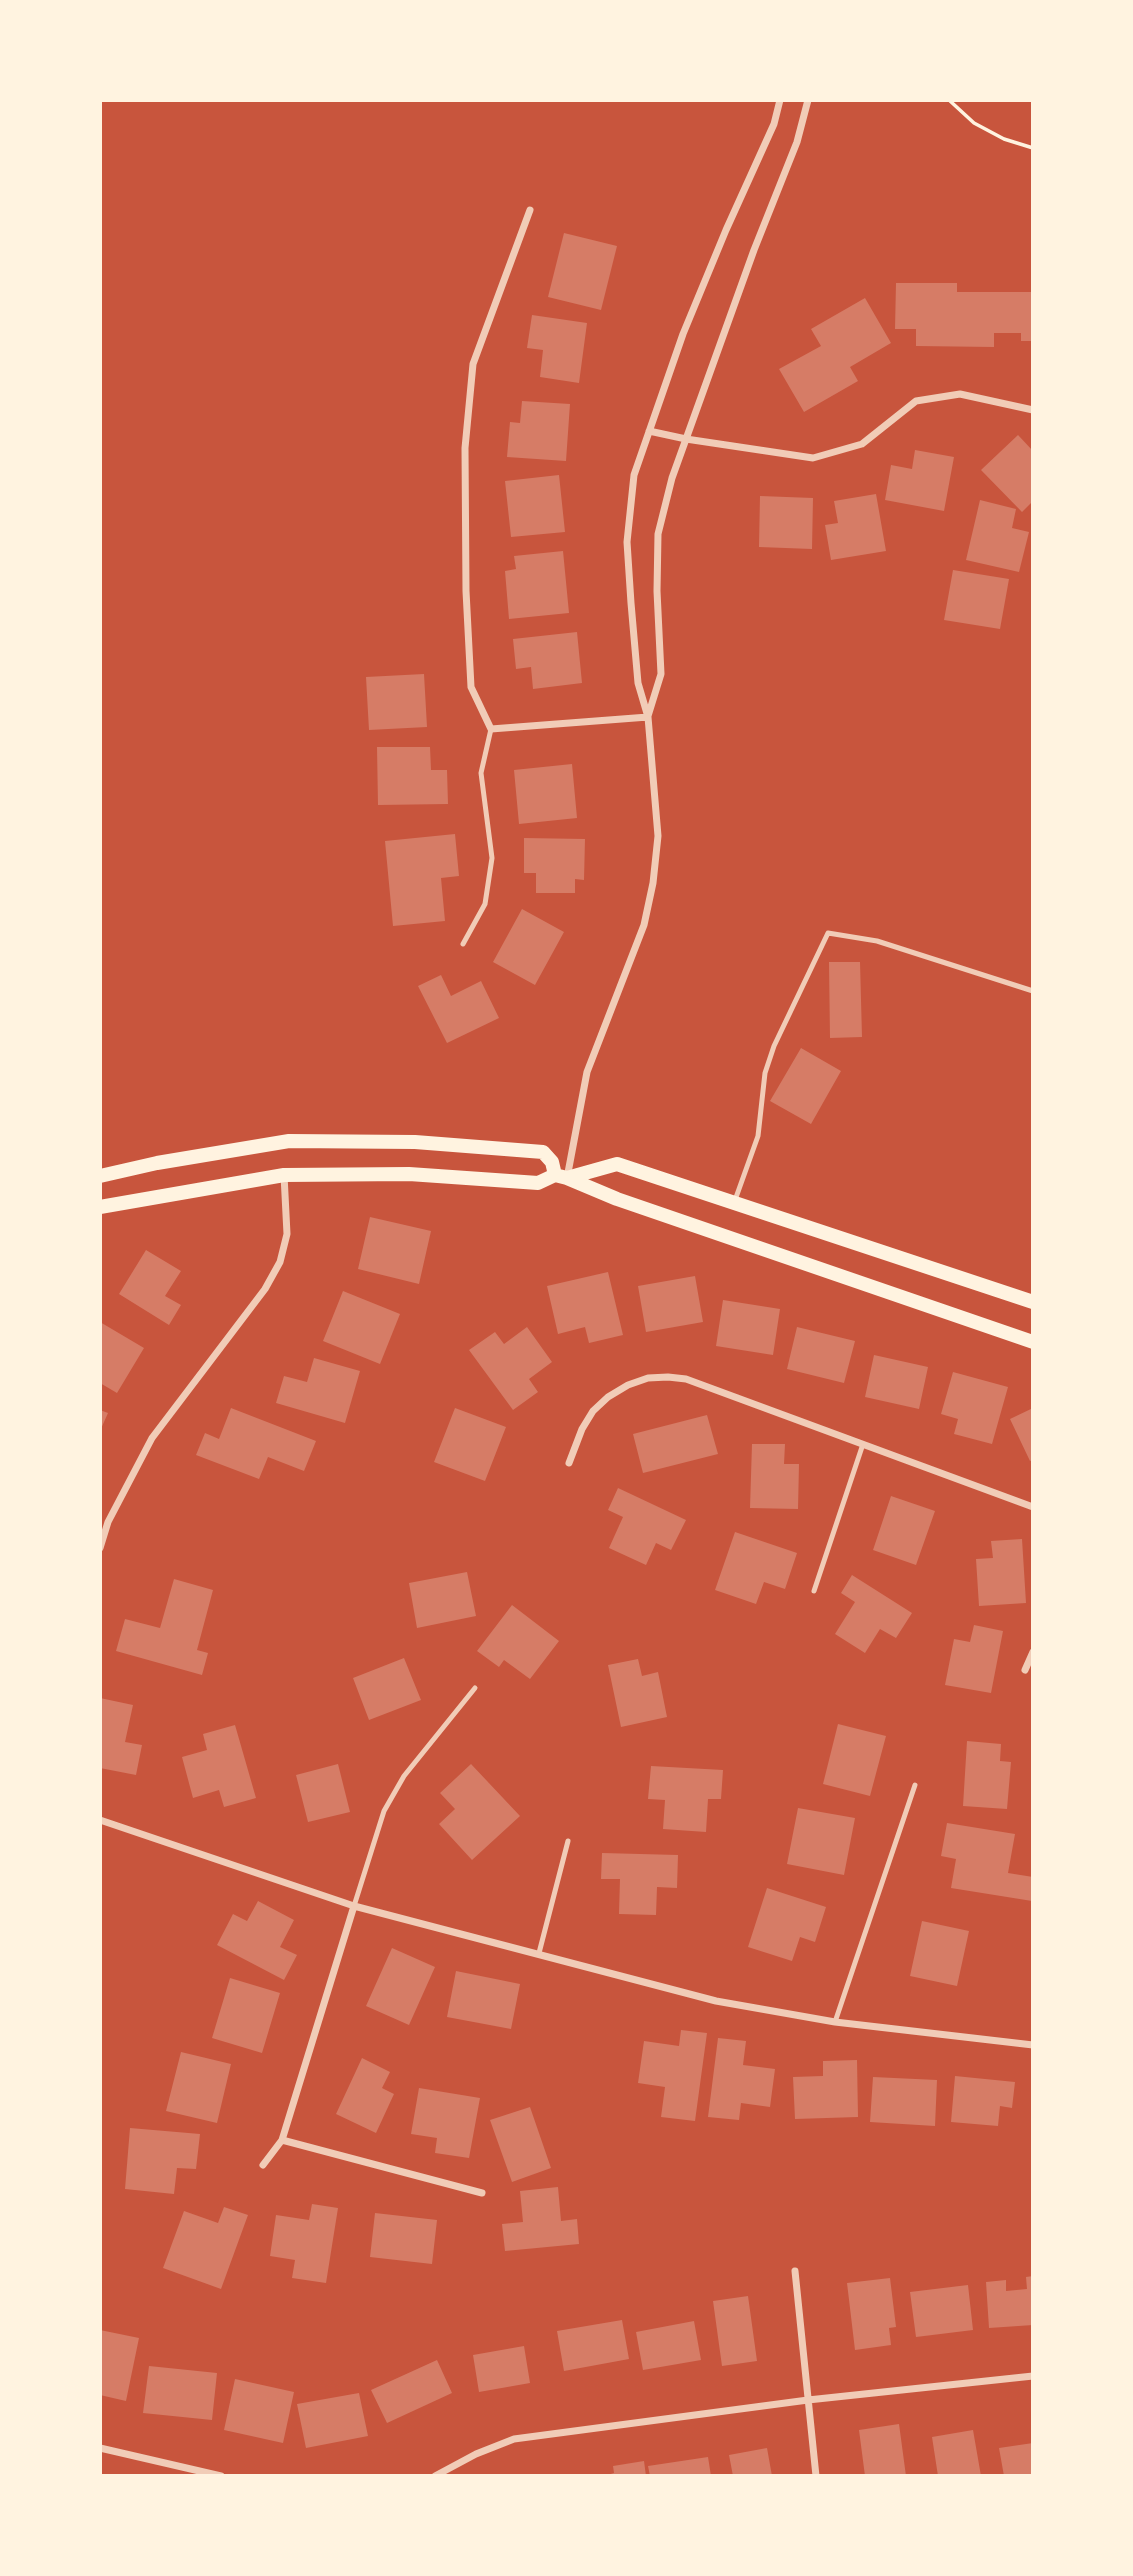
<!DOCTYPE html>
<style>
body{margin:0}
#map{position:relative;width:1133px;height:2576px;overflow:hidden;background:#c8553d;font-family:Mulish,sans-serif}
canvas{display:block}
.frame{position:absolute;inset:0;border:102px solid #fff3e0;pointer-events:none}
</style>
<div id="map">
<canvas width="1133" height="2576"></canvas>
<div class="frame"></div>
</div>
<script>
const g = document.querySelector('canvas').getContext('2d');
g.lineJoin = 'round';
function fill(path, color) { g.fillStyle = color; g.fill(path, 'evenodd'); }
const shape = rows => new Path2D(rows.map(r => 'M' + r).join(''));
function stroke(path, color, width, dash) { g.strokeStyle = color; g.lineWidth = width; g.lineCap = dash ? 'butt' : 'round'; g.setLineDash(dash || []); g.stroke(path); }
const building = shape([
 [564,233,617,246,601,310,548,297],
 [896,283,957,283,957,292,1033,292,1033,341,1021,341,1021,333,994,333,994,347,916,346,916,329,895,329],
 [865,298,891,343,850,367,858,381,804,412,779,369,821,346,811,329],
 [532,315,587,323,579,383,540,377,543,350,527,348],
 [522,401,570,404,566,461,507,457,510,422,520,423],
 [1018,435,1033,451,1033,501,1022,512,981,470],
 [915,450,954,457,944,511,885,500,891,465,912,469],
 [559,475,565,532,511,537,505,481],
 [876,494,886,551,831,560,825,525,838,523,834,501],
 [760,496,813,498,812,549,759,547],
 [980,500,1016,509,1012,528,1029,532,1019,572,966,560],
 [563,551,569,613,509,619,505,571,516,569,514,556],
 [953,570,1009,579,1000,629,944,620],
 [577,632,582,683,533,689,531,667,516,669,513,639],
 [424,674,427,727,369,730,366,677],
 [377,747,430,747,431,770,447,770,448,804,378,805],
 [572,764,577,818,519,824,514,770],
 [455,834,459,876,441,878,445,921,393,926,385,841],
 [524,838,585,839,584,880,575,879,575,893,536,893,536,873,524,873],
 [522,909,564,932,535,985,493,962],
 [829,962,860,962,862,1037,830,1038],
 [441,975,451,996,481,981,499,1018,447,1043,418,986],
 [801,1048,841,1071,811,1124,770,1101],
 [370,1217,431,1231,419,1284,358,1269],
 [146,1250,181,1271,165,1296,181,1305,169,1325,119,1294],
 [608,1272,623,1335,589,1343,585,1327,558,1334,547,1286],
 [695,1276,703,1322,646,1332,638,1286],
 [343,1291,400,1314,380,1364,323,1341],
 [723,1300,780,1309,773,1355,716,1346],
 [100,1322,144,1348,117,1393,100,1383],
 [527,1327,552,1362,529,1379,538,1392,513,1410,469,1350,495,1332,504,1344],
 [797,1327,855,1341,844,1383,787,1369],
 [874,1355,928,1367,919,1409,865,1397],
 [314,1358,360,1371,345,1423,276,1403,284,1376,307,1382],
 [953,1372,1008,1387,992,1444,954,1434,958,1419,941,1414],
 [231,1408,316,1441,304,1471,268,1457,259,1479,196,1455,205,1433,219,1439],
 [455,1408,506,1427,485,1481,434,1462],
 [1033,1408,1033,1460,1030,1461,1010,1419],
 [100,1410,108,1413,100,1431],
 [707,1415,718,1454,643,1473,633,1434],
 [752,1444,785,1444,784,1464,799,1464,798,1509,750,1508],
 [618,1488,686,1520,671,1550,656,1543,646,1565,609,1548,623,1517,608,1510],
 [891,1496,935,1511,916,1565,873,1550],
 [735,1532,797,1553,785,1589,764,1582,756,1604,715,1590],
 [1022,1539,1026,1603,979,1606,976,1559,993,1558,991,1541],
 [467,1572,476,1616,417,1628,409,1583],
 [852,1575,912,1613,896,1638,880,1629,865,1653,835,1634,855,1602,841,1593],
 [174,1579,213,1590,197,1650,208,1653,202,1675,116,1651,125,1619,160,1628],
 [512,1605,559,1641,530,1679,504,1660,499,1667,477,1651],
 [974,1625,1003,1631,991,1693,945,1685,954,1639,970,1642],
 [404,1658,421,1700,369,1720,353,1678],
 [638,1659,642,1676,658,1672,667,1717,621,1727,608,1665],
 [100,1698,133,1705,125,1742,142,1745,136,1775,100,1768],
 [838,1724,886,1736,870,1796,823,1784],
 [235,1725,256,1798,224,1807,219,1790,193,1798,182,1757,207,1750,203,1734],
 [967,1741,1001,1744,1000,1761,1011,1762,1007,1809,963,1806],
 [338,1764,350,1812,308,1822,296,1775],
 [471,1764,520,1816,472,1860,439,1824,455,1809,440,1793],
 [651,1766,723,1770,721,1799,708,1799,706,1832,663,1829,665,1800,648,1799],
 [798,1808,855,1818,844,1875,787,1864],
 [947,1823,1015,1834,1008,1873,1033,1877,1032,1901,951,1888,956,1859,941,1856],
 [602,1853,678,1855,677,1888,657,1887,656,1915,619,1914,620,1879,601,1879],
 [767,1888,826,1907,815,1942,800,1937,792,1961,748,1947],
 [258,1901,294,1920,280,1947,297,1955,284,1980,217,1945,233,1914,247,1921],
 [922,1921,969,1931,957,1986,910,1976],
 [392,1948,435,1967,409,2025,366,2006],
 [456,1971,520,1984,511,2029,447,2017],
 [230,1978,280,1993,262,2053,212,2038],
 [681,2030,707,2033,695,2121,661,2117,665,2087,638,2083,644,2041,679,2046],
 [718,2038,746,2041,743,2065,775,2069,770,2107,741,2103,739,2120,708,2117],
 [181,2052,231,2064,217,2123,166,2111],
 [362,2058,390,2072,382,2088,394,2094,376,2133,336,2114],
 [857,2060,858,2117,795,2119,793,2077,823,2076,823,2061],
 [955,2076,1015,2082,1012,2108,1000,2106,998,2126,951,2122],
 [873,2077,937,2080,935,2126,870,2122],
 [419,2088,480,2098,469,2158,435,2153,437,2138,411,2134],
 [530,2107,551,2168,512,2182,490,2120],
 [130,2128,200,2134,196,2169,177,2168,174,2194,125,2189],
 [558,2187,561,2221,577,2219,579,2244,505,2251,502,2224,523,2222,520,2191],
 [312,2204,338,2208,326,2283,292,2278,295,2260,270,2256,276,2215,309,2220],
 [224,2207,248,2215,221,2289,163,2268,184,2211,218,2223],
 [375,2213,437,2220,432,2264,370,2257],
 [1033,2276,1033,2325,989,2328,986,2282,1006,2280,1006,2291,1027,2289,1026,2277],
 [890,2278,896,2327,889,2328,891,2345,855,2350,847,2283],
 [968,2285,973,2330,916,2337,910,2292],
 [748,2296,757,2361,722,2366,713,2301],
 [622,2320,629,2359,564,2371,557,2331],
 [694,2321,701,2360,643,2370,636,2332],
 [100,2330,139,2338,126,2401,100,2395],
 [524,2346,530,2383,479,2392,473,2355],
 [437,2360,452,2393,387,2423,371,2390],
 [149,2366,217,2373,212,2420,143,2413],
 [235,2379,294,2392,283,2443,224,2430],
 [359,2393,368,2436,306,2448,297,2404],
 [899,2424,906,2476,865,2476,859,2430],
 [973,2430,981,2476,938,2476,932,2437],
 [1033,2443,1033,2476,1004,2476,999,2448],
 [767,2448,772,2476,733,2476,729,2455],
 [708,2457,711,2476,650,2476,648,2466],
 [644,2461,646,2476,604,2476,614,2473,613,2466]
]);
const path = shape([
 [949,100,974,123,1004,139,1033,148]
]);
const service = shape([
 [463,944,485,904,492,858,481,773,491,729],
 [734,1203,758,1136,765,1073,774,1046,828,933,877,941,1033,991],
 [814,1591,863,1444],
 [354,1906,384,1811,404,1776,475,1688],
 [539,1953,568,1841],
 [835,2022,915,1785]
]);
const minor = shape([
 [530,210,473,364,465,448,466,591,471,687,491,729,648,717],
 [649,431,686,439,813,458,862,444,916,401,960,394,1033,410],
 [648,716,661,674,657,591,658,534,672,478,754,250,797,142,808,100],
 [567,1178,587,1072,644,925,653,883,658,836,648,717,638,683,631,603,627,542,634,475,683,334,726,230,774,124,780,100],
 [569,1463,582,1429,593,1411,608,1397,628,1385,648,1378,668,1377,686,1379,1033,1507],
 [100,1548,108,1522,152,1438,265,1289,280,1262,287,1234,284,1175],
 [1025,1670,1033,1652],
 [100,1820,354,1906,716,2001,835,2022,1033,2045],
 [282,2140,482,2193],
 [263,2165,282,2140,354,1906],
 [795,2271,816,2476],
 [100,2448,221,2476],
 [435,2476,476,2454,514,2439,808,2400,1033,2376]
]);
const secondary = shape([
 [100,1176,157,1163,289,1141,415,1142,543,1152,552,1162,555,1175],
 [567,1178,617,1164,1033,1302],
 [100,1207,284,1175,409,1174,538,1183,555,1175,567,1178,617,1199,1033,1342]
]);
fill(building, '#d67c66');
stroke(path, '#fff3e0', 3.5);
stroke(service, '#f1ccb7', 5);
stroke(minor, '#f1ccb7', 7);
stroke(secondary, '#fff3e0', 14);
</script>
